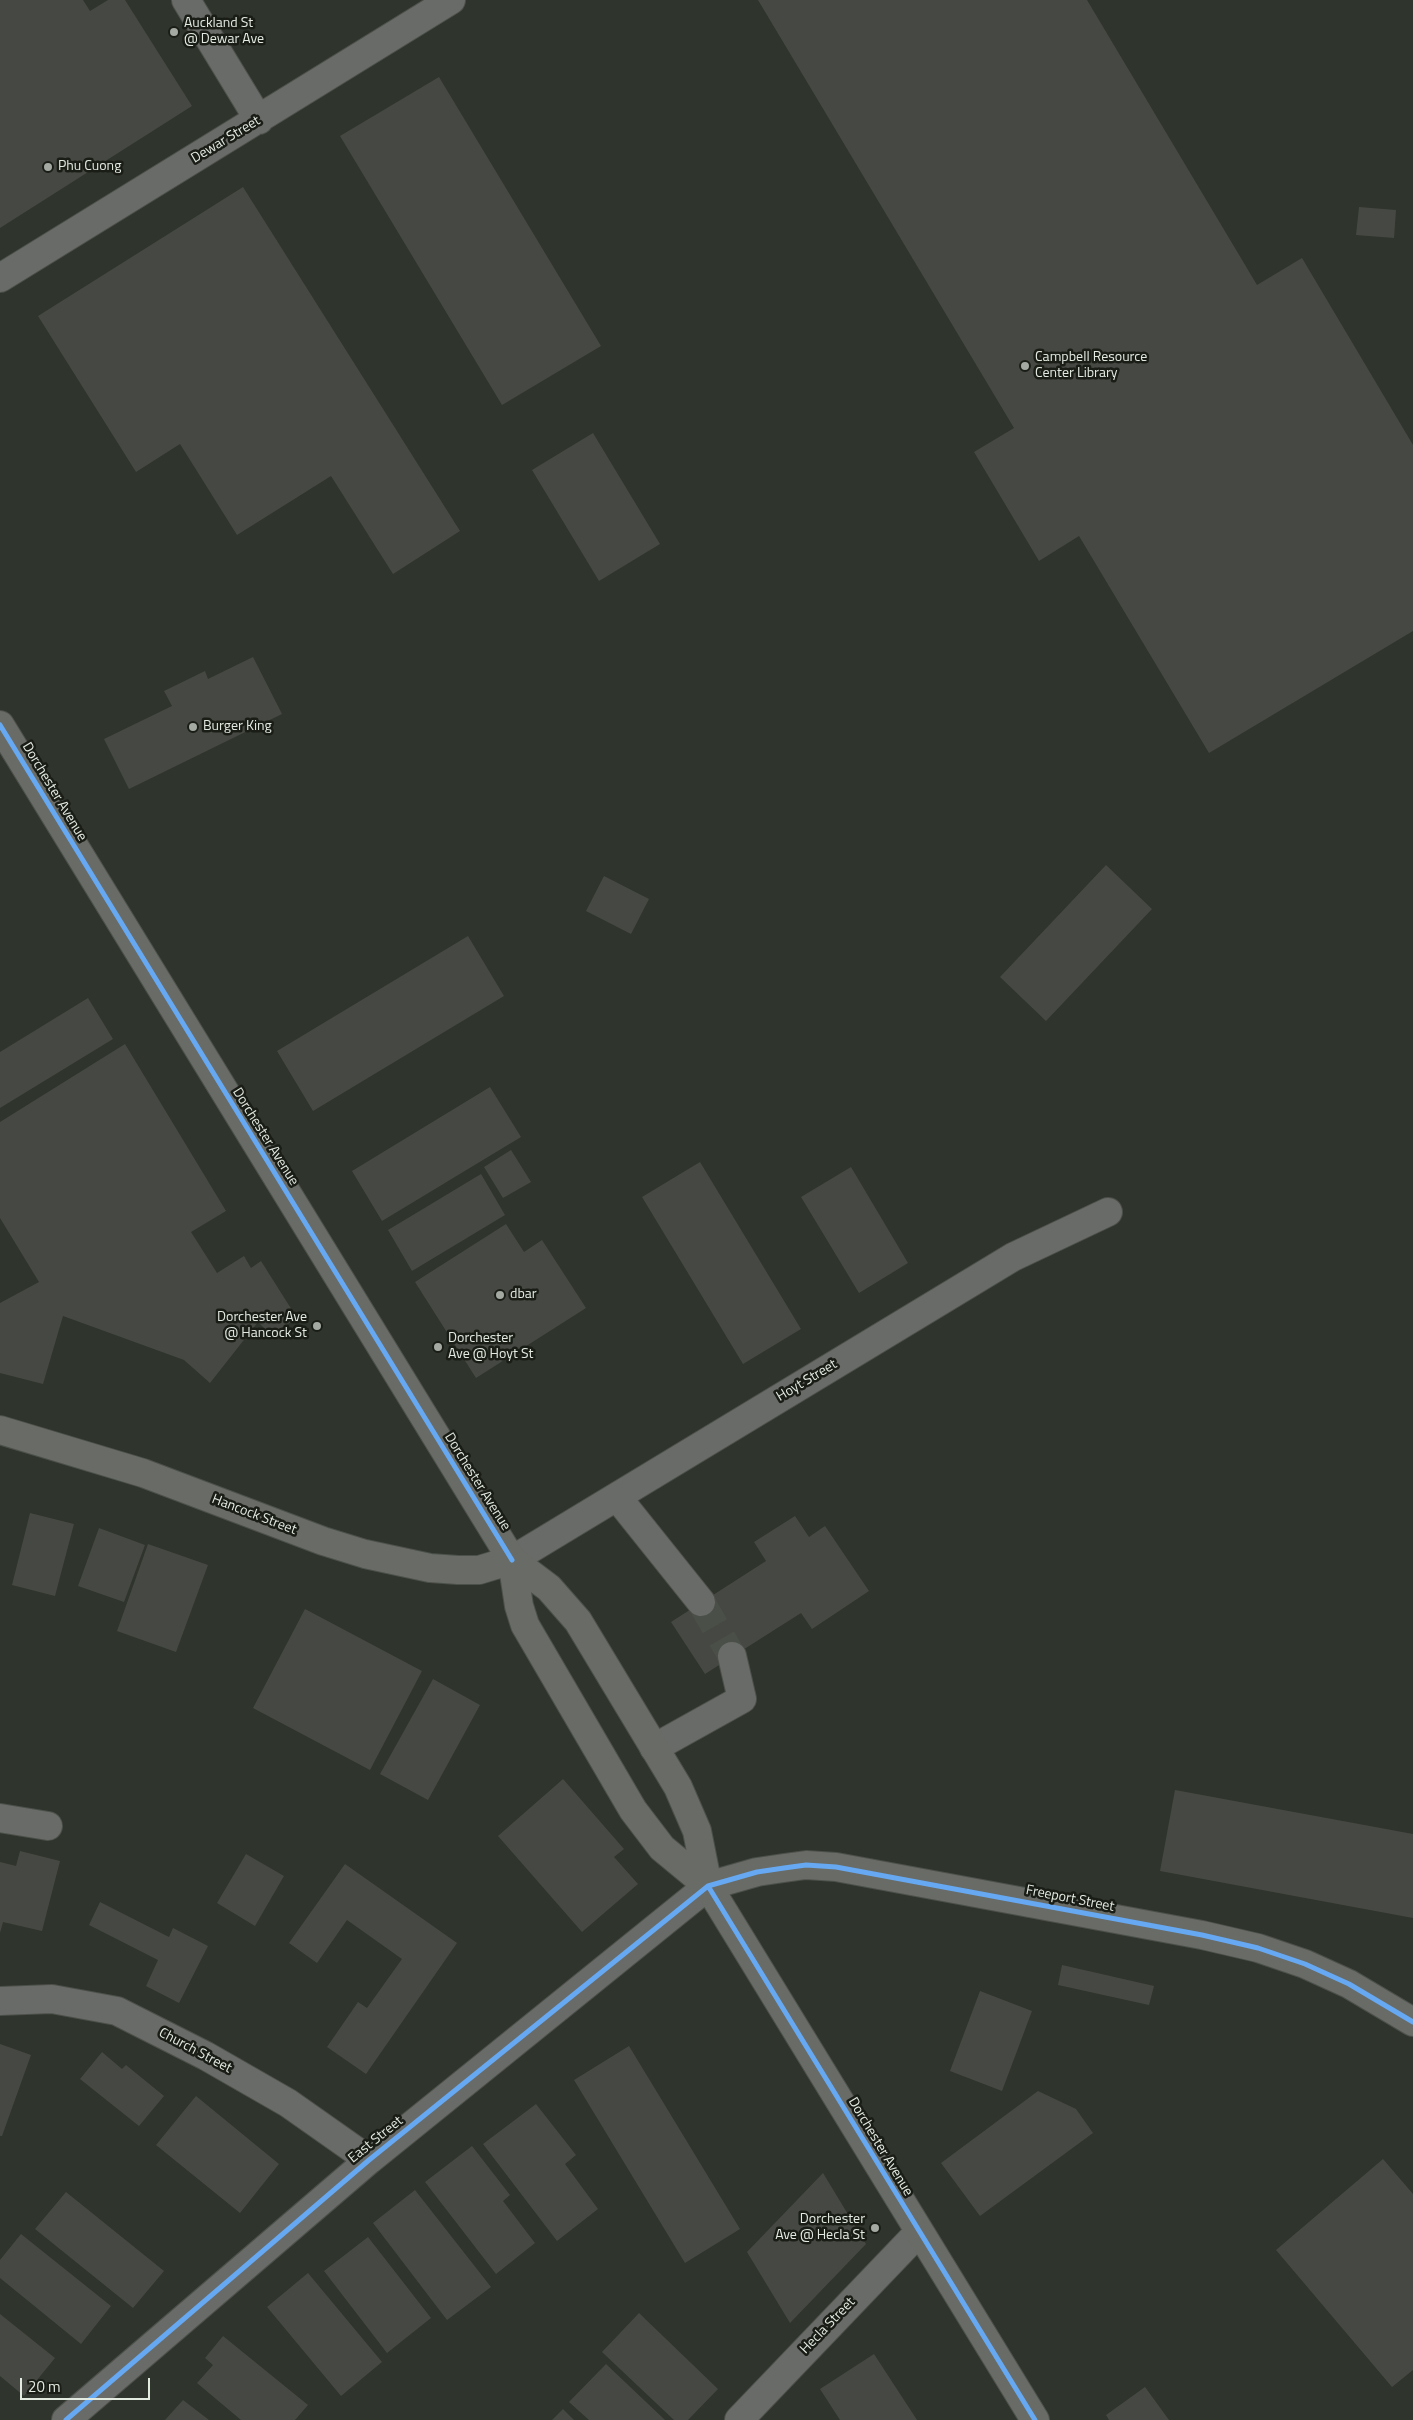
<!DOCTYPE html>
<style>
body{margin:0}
#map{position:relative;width:1413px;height:2420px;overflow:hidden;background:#2f342c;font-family:"Titillium Web",sans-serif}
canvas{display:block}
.scale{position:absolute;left:20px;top:2378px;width:130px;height:22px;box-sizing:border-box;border:2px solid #e3eae0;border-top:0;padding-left:6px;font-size:15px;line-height:18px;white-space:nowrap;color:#e3eae0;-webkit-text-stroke:4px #191d16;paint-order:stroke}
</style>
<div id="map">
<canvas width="1413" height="2420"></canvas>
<div class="scale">20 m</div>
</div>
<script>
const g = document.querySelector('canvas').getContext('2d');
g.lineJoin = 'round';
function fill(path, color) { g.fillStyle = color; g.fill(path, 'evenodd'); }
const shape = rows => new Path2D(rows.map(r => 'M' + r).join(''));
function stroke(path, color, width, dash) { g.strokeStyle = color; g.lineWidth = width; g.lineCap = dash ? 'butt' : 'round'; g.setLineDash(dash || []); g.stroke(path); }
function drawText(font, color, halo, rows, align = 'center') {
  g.font = font + ' "Titillium Web",sans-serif'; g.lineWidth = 5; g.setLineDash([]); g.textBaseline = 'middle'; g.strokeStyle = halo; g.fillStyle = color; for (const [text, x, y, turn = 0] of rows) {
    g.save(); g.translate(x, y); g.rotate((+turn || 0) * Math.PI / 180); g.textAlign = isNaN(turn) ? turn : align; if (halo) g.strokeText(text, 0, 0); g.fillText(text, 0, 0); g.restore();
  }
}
const building = shape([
 [0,0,83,0,90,11,108,0,125,0,192,106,0,228],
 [758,0,1087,0,1257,285,1302,258,1413,445,1413,631,1209,753,1079,536,1039,561,974,452,1014,428],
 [439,77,601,346,502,405,340,136],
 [243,187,460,531,393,574,331,476,237,535,180,444,136,472,38,316],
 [1359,207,1396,210,1394,238,1356,235],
 [593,433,660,544,599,581,532,470],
 [253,657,282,714,129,789,104,739,172,706,164,691,205,671,208,679],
 [1106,865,1152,909,1046,1021,1000,977],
 [604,876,649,899,631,934,586,911],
 [468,936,504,996,313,1111,277,1051],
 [88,998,113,1039,0,1108,0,1052],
 [125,1044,226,1211,191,1232,217,1273,244,1256,251,1268,261,1261,297,1318,271,1335,258,1322,210,1383,184,1360,63,1316,43,1384,0,1373,0,1303,39,1282,0,1218,0,1122],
 [490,1087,521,1137,382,1221,352,1171],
 [511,1150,531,1182,503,1198,484,1167],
 [700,1162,801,1329,743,1364,642,1197],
 [851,1167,908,1263,859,1293,801,1197],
 [481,1174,505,1215,412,1271,388,1230],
 [506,1224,524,1252,542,1240,586,1308,476,1378,415,1282],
 [30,1513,74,1524,55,1596,12,1585],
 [795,1516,809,1537,825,1526,869,1591,812,1629,801,1613,705,1674,671,1622,766,1561,754,1542],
 [99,1528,145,1545,124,1602,78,1586],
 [148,1544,208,1565,176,1652,117,1631],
 [305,1609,422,1671,370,1770,253,1708],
 [433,1679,480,1705,428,1800,380,1774],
 [563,1779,624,1849,614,1857,638,1884,582,1932,498,1836],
 [1175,1790,1413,1834,1413,1918,1160,1871],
 [20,1851,60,1861,42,1931,3,1922,0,1933,0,1862,16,1866],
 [246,1854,284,1876,255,1926,217,1903],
 [345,1864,457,1943,366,2074,327,2047,358,2002,367,2008,402,1959,347,1920,317,1963,289,1943],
 [100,1902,169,1937,173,1928,208,1946,179,2003,146,1986,158,1960,89,1925],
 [1062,1965,1154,1986,1149,2005,1058,1985],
 [980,1991,1032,2011,1002,2091,950,2071],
 [0,2044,31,2055,2,2136,0,2136],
 [629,2046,740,2229,685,2263,574,2080],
 [102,2052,122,2069,126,2065,164,2096,139,2126,80,2079],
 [1038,2091,1076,2109,1093,2133,980,2216,941,2163],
 [196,2096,279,2164,240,2213,156,2145],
 [536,2104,576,2155,565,2164,598,2209,557,2241,483,2144],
 [472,2146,510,2195,503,2201,535,2243,496,2274,425,2182],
 [1383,2159,1413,2194,1413,2370,1392,2387,1276,2250],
 [823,2173,866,2244,790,2323,747,2252],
 [415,2190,491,2287,447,2320,373,2223],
 [66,2192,164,2271,133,2308,35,2229],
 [21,2234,111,2306,81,2344,0,2278,0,2260],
 [368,2237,431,2318,387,2353,324,2271],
 [308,2273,382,2362,341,2396,267,2307],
 [639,2313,718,2389,688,2420,674,2420,602,2352],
 [0,2314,55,2358,24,2396,0,2376],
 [223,2336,308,2405,295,2420,241,2420,197,2383,213,2365,205,2358],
 [874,2354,917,2420,840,2420,820,2389],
 [606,2364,665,2420,589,2420,569,2402],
 [1145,2387,1169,2420,1109,2420,1106,2415],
 [183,2400,209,2420,165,2420],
 [563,2409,574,2420,552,2420]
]);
const minorTunnel = shape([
 [701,1602,732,1656]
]);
const minor = shape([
 [186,0,259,120],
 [0,278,451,0],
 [617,1497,701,1602],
 [512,1560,1013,1257,1108,1212],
 [654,1748,742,1699,732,1656],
 [0,1818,48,1826],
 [0,2001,52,1999,117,2011,206,2056,288,2103,369,2160],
 [66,2420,369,2160,708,1886],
 [739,2420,919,2232]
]);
const major = shape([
 [0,725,512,1560,549,1588,578,1621,678,1787,697,1831,708,1886],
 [0,1430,143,1473,323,1541,365,1554,430,1568,458,1570,479,1570,512,1560],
 [512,1560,519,1606,525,1625,633,1810,662,1848,708,1886,1035,2420],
 [708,1886,757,1872,784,1868,806,1865,836,1867,1202,1935,1258,1948,1305,1964,1349,1984,1413,2022]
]);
const cycleway = shape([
 [0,725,512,1560],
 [708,1886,1035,2420],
 [66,2420,369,2160,708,1886,757,1872,784,1868,806,1865,836,1867,1202,1935,1258,1948,1305,1964,1349,1984,1413,2022]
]);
const markers = [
 [174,32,5,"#a4aaa1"],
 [48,167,5,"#a4aaa1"],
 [1025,366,5,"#a4aaa1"],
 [193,727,5,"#a4aaa1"],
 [500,1295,5,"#a4aaa1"],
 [317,1326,5,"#a4aaa1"],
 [438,1347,5,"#a4aaa1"],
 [875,2228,5,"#a4aaa1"]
];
const poiNames = [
 ["Auckland St",184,24],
 ["@ Dewar Ave",184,40],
 ["Phu Cuong",58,167],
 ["Campbell Resource",1035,358],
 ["Center Library",1035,374],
 ["Burger King",203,727],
 ["dbar",510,1295],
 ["Dorchester Ave",307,1318,"right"],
 ["@ Hancock St",307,1334,"right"],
 ["Dorchester",448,1339],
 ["Ave @ Hoyt St",448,1355],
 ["Dorchester",865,2220,"right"],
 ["Ave @ Hecla St",865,2236,"right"]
];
const streetNames = [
 ["Dewar Street",226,140,-31],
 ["Dorchester Avenue",54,792,59],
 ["Dorchester Avenue",265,1137,58],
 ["Hoyt Street",807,1381,-31],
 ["Dorchester Avenue",477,1482,58],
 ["Hancock Street",254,1515,21],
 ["Freeport Street",1070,1899,11],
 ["Church Street",195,2051,28],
 ["East Street",376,2140,-39],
 ["Dorchester Avenue",880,2147,59],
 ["Hecla Street",828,2326,-46]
];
fill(building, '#464943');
stroke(minorTunnel, '#4a4f47', 28, [28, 14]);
stroke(minor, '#4c504a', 30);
stroke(major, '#4c504a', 30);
stroke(minor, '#696b68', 28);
stroke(major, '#686b66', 28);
stroke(cycleway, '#66a8f1', 5);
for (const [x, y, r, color] of markers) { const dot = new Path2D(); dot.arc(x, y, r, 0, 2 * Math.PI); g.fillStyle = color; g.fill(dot); stroke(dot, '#191d16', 2); }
drawText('14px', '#e3eae0', '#191d16', poiNames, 'left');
drawText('14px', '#e3eae0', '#191d16', streetNames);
</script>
